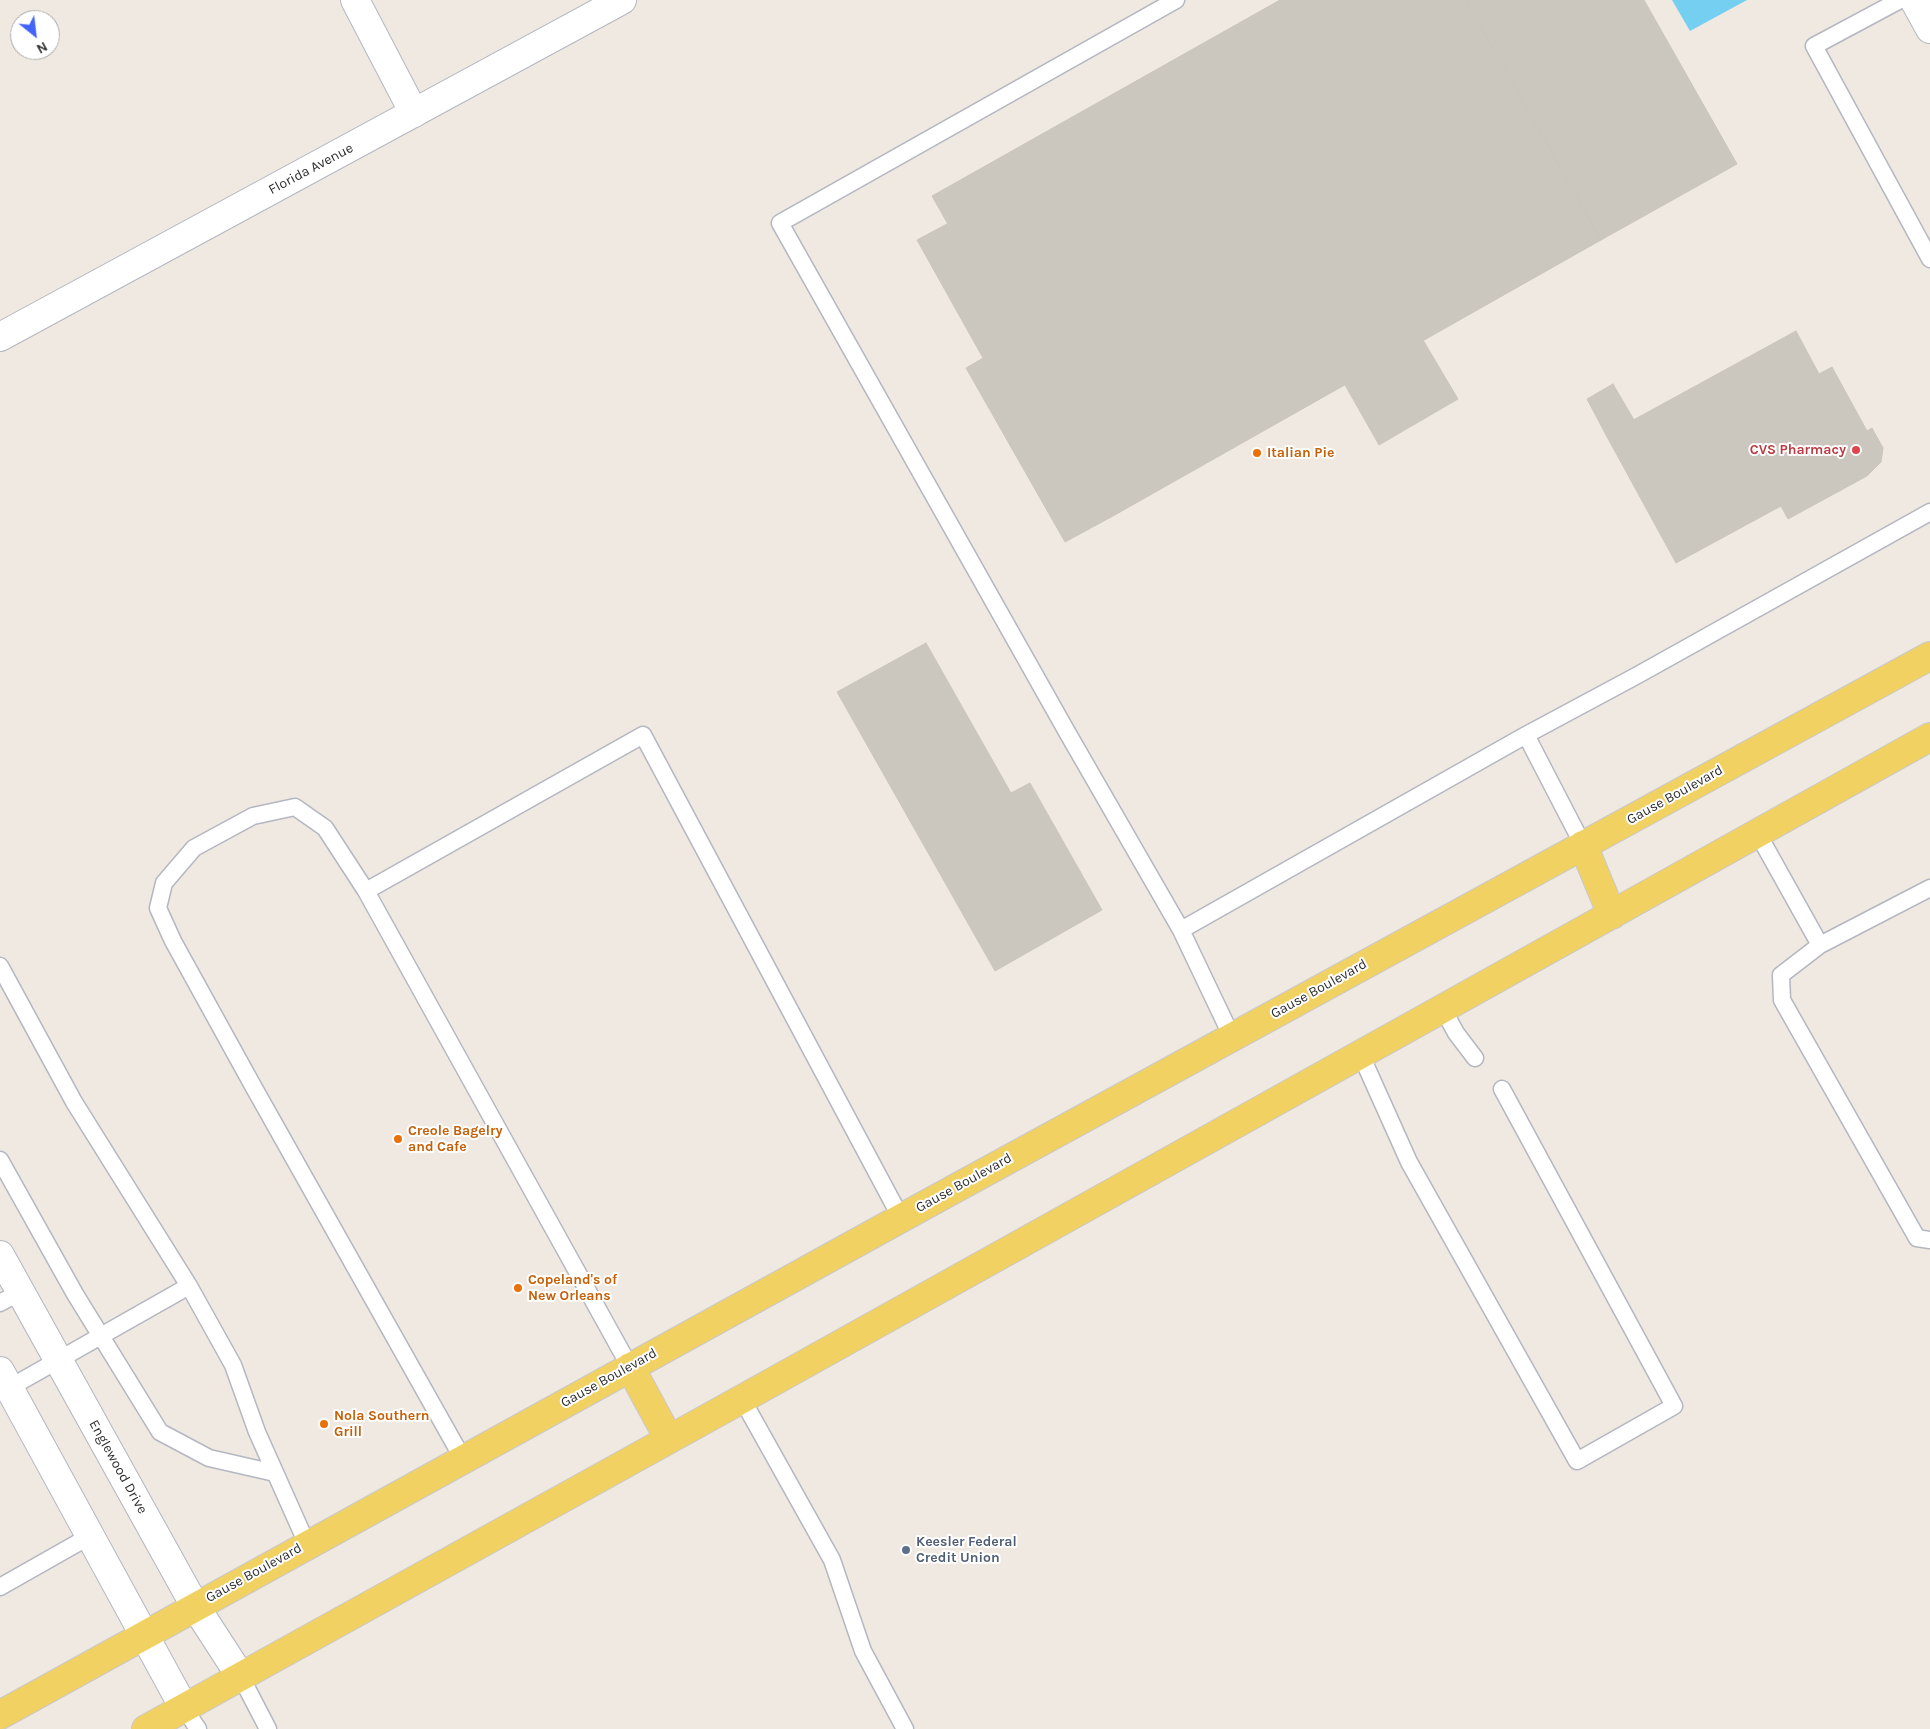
<!DOCTYPE html>
<style>
body{margin:0}
#map{position:relative;width:1930px;height:1729px;overflow:hidden;background:#efe9e1;font-family:Karla,sans-serif}
canvas{display:block}
.north{position:absolute;left:10px;top:10px;width:50px;height:50px;box-sizing:border-box;background:#fff;border:1px solid #ababab;border-radius:50%;rotate:151deg;font-size:14px;font-weight:700;line-height:20px;text-align:center;color:#2e2e2e}
.north::after{content:'';display:block;margin:auto;width:18px;height:22px;background:#4264fb;clip-path:polygon(50% 0,100% 100%,50% 72%,0 100%)}
</style>
<div id="map">
<canvas width="1930" height="1729"></canvas>
<div class="north">N</div>
</div>
<script>
const g = document.querySelector('canvas').getContext('2d');
g.lineJoin = 'round';
function fill(path, color) { g.fillStyle = color; g.fill(path, 'evenodd'); }
const shape = rows => new Path2D(rows.map(r => 'M' + r).join(''));
function stroke(path, color, width, dash) { g.strokeStyle = color; g.lineWidth = width; g.lineCap = dash ? 'butt' : 'round'; g.setLineDash(dash || []); g.stroke(path); }
function drawText(font, color, halo, rows, align = 'center') {
  g.font = font + ' Karla,sans-serif'; g.lineWidth = 4; g.setLineDash([]); g.textBaseline = 'middle'; g.strokeStyle = halo; g.fillStyle = color; for (const [text, x, y, turn = 0] of rows) {
    g.save(); g.translate(x, y); g.rotate((+turn || 0) * Math.PI / 180); g.textAlign = isNaN(turn) ? turn : align; if (halo) g.strokeText(text, 0, 0); g.fillText(text, 0, 0); g.restore();
  }
}
const water = shape([
 [1672,0,1747,0,1690,31]
]);
const building = shape([
 [1280,0,1466,0,1601,240,1113,516,932,196,1280,0],
 [1466,0,1644,0,1737,164,1601,240,1466,0],
 [947,224,1014,340,983,358,917,240,947,224],
 [1796,331,1819,374,1832,367,1867,431,1872,428,1883,448,1881,462,1867,476,1788,519,1781,506,1676,563,1606,435,1796,331],
 [1014,340,1113,516,1065,542,966,368,1014,340],
 [1423,340,1458,399,1379,445,1345,385,1423,340],
 [1613,384,1634,420,1606,435,1587,399,1613,384],
 [926,643,1011,793,1030,783,1102,910,995,971,837,692,926,643]
]);
const service = shape([
 [1176,0,780,223,1067,732,1181,930,1232,1037],
 [1900,0,1814,46,1930,259],
 [1526,735,1583,845],
 [1758,834,1820,945],
 [1930,888,1820,945,1781,975,1782,1000,1917,1238,1930,1240],
 [366,891,325,828,295,807,253,816,194,848,164,883,158,908,173,941,253,1086,463,1459],
 [1181,930,1526,735,1636,676,1930,512],
 [0,966,74,1102,189,1286,233,1365,257,1432,307,1544],
 [1443,1009,1456,1033,1475,1058],
 [1361,1055,1409,1162,1577,1461,1674,1406,1502,1089],
 [0,1160,75,1294,160,1432,209,1458,275,1473],
 [0,1303,20,1292],
 [630,1367,366,891,643,735,901,1218],
 [9,1388,189,1286],
 [742,1399,832,1560,863,1651,905,1729],
 [0,1587,90,1536],
 [241,1677,268,1729],
 [184,1708,198,1729]
]);
const minor = shape([
 [355,0,414,113],
 [1914,0,1930,29],
 [0,1255,195,1606,241,1677],
 [0,1371,184,1708]
]);
const tertiary = shape([
 [0,337,622,0]
]);
const primary = shape([
 [1583,845,1612,915],
 [630,1367,669,1439],
 [0,1715,936,1199,1930,656],
 [146,1729,742,1399,1930,737]
]);
const markers = [
 [1856,450,5,"#e0444e"],
 [1257,453,5,"#e8710a"],
 [398,1139,5,"#e8710a"],
 [518,1288,5,"#e8710a"],
 [324,1424,5,"#e8710a"],
 [906,1550,5,"#5c6f8a"]
];
const streetNames = [
 ["Florida Avenue",311,169,-28],
 ["Gause Boulevard",1675,795,-29],
 ["Gause Boulevard",1319,989,-29],
 ["Gause Boulevard",964,1183,-29],
 ["Gause Boulevard",609,1378,-29],
 ["Englewood Drive",118,1467,61],
 ["Gause Boulevard",254,1573,-29]
];
const healthNames = [
 ["CVS Pharmacy",1846,450]
];
const foodNames = [
 ["Italian Pie",1267,453],
 ["Creole Bagelry",408,1131],
 ["and Cafe",408,1147],
 ["Copeland's of",528,1280],
 ["New Orleans",528,1296],
 ["Nola Southern",334,1416],
 ["Grill",334,1432]
];
const serviceNames = [
 ["Keesler Federal",916,1542],
 ["Credit Union",916,1558]
];
fill(water, '#75cff0');
fill(building, '#cbc7bf');
stroke(building, '#cbc5ba', 1);
stroke(service, '#b4b7c1', 19);
stroke(minor, '#b4b7c1', 30);
stroke(tertiary, '#b4b7c1', 30);
stroke(primary, '#c9c9c9', 30);
stroke(service, '#fff', 16);
stroke(minor, '#fff', 28);
stroke(tertiary, '#fff', 28);
stroke(primary, '#f2d163', 28);
for (const [x, y, r, color] of markers) { const dot = new Path2D(); dot.arc(x, y, r, 0, 2 * Math.PI); g.fillStyle = color; g.fill(dot); stroke(dot, '#fff', 2); }
drawText('14px', '#2e2e2e', '#fff', streetNames);
drawText('bold 14px', '#be3a42', '#fff', healthNames, 'right');
drawText('bold 14px', '#c56008', '#fff', foodNames, 'left');
drawText('bold 14px', '#4e5e75', '#fff', serviceNames, 'left');
</script>
